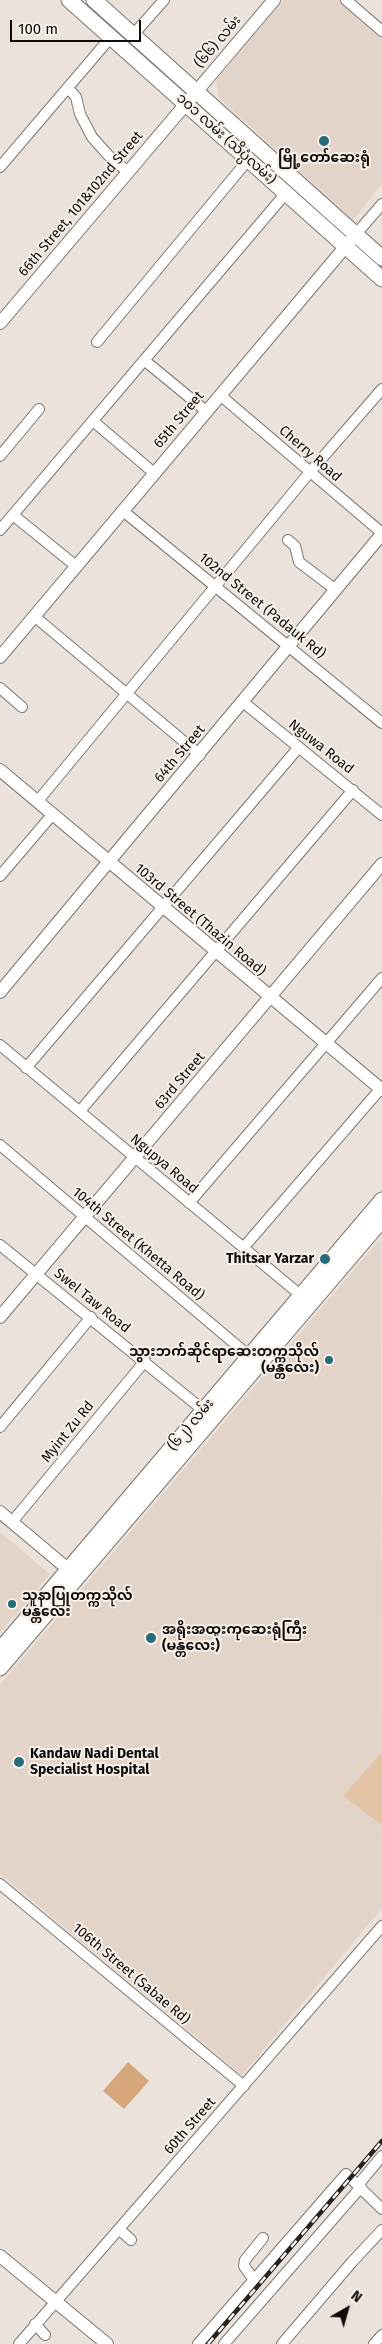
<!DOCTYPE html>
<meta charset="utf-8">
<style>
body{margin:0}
#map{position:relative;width:382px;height:2344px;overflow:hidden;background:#eae2db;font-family:"Fira Sans",sans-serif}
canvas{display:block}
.north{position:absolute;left:322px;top:2284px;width:50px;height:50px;-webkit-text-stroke:4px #f7efe8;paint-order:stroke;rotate:38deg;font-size:14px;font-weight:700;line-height:20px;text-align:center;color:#0e0b09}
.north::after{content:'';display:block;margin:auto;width:18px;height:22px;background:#0e0b09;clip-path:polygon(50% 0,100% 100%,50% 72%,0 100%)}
.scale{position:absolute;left:10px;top:20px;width:131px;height:22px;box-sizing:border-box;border:2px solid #0e0b09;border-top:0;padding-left:6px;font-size:15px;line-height:18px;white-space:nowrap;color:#0e0b09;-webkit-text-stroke:4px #f7efe8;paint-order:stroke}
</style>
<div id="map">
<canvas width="382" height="2344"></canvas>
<div class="north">N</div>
<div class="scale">100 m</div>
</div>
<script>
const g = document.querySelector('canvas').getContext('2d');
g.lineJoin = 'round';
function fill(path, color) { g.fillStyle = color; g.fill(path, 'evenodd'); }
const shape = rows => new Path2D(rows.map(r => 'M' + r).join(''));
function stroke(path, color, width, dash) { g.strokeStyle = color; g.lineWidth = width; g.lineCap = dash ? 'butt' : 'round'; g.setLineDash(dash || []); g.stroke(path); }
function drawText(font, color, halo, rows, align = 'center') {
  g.font = font + ' "Fira Sans","Noto Sans Myanmar",sans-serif'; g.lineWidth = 4; g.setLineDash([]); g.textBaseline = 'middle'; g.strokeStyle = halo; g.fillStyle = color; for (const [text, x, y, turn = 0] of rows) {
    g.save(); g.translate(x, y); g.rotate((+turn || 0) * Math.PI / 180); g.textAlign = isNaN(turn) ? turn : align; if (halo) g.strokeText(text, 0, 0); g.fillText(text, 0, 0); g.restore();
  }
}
const built = shape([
 [283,0,341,0,382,36,382,184,353,220,219,98,216,80],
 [381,1238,382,1908,242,2075,0,1874,0,1685],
 [0,1532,50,1574,0,1633]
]);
const green = shape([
 [382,1752,382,1825,343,1796]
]);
const water = shape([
 [128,2062,149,2081,124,2109,103,2091]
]);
const minor = shape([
 [346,0,382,31],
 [133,35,164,0],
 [68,88,76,97,80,114,92,137,108,155,128,172],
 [0,167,111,37],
 [356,234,382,204],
 [97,342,248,160],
 [144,360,206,411],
 [220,395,382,533],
 [93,421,154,473],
 [0,456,39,409],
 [123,511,382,723],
 [13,515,76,566],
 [0,530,286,193],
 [288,540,295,546,299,562,336,590],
 [34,616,200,755],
 [0,688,22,707],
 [243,702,382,815],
 [37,802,310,472,382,389],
 [0,876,52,815],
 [0,1045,304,1298],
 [26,1068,299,747],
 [80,1111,353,790],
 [0,1145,254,1360],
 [189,1203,382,978],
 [0,1245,208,1414],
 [244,1247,382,1087],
 [0,1427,91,1317],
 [12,1522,145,1361],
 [0,1884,244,2086],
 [358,2185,382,2156],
 [119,2229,131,2240],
 [254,2280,244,2266,245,2260,263,2238],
 [35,2324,45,2335],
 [19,2344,382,1926],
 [198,2344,346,2174,382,2209],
 [224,2344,361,2187],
 [282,2344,352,2262,382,2230],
 [374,2344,382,2335]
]);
const tertiary = shape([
 [0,323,274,0],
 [0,657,351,240],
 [0,770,382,1090],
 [0,992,382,534],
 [0,1317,382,864],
 [0,1512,75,1575],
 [0,2256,107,2344]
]);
const primary = shape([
 [69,0,382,279],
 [94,0,382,258],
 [0,1650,382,1200],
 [0,1668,382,1220]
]);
const rail = shape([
 [208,2344,382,2141]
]);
const markers = [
 [324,141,6,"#256b7a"],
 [325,1259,6,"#256b7a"],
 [329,1360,5,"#256b7a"],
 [12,1604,5,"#256b7a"],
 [151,1638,6,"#256b7a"],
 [19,1762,6,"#256b7a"]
];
const streetNames = [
 ["(၆၆) လမ်း",218,42,-50],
 ["၁၀၁ လမ်း (သိပ္ပံလမ်း)",226,139,42],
 ["66th Street, 101&102nd Street",81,204,-50],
 ["65th Street",179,420,-50],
 ["Cherry Road",310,454,41],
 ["102nd Street (Padauk Rd)",262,606,39],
 ["Nguwa Road",321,747,38],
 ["64th Street",180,754,-50],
 ["103rd Street (Thazin Road)",200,920,40],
 ["63rd Street",180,1081,-50],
 ["Ngupya Road",164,1164,40],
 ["104th Street (Khetta Road)",138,1244,40],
 ["Swel Taw Road",92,1301,39],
 ["(၆၂) လမ်း",191,1425,-50],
 ["Myint Zu Rd",68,1432,-51],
 ["106th Street (Sabae Rd)",131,1974,40],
 ["60th Street",190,2126,-49]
];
const poiNames = [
 ["မြို့တော်ဆေးရုံ",324,158,"center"],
 ["Thitsar Yarzar",314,1259,"right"],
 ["သွားဘက်ဆိုင်ရာဆေးတက္ကသိုလ်",319,1352,"right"],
 ["(မန္တလေး)",319,1368,"right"],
 ["သူနာပြုတက္ကသိုလ်",22,1596],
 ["မန္တလေး",22,1612],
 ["အရိုးအထူးကုဆေးရုံကြီး",162,1630],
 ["(မန္တလေး)",162,1646],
 ["Kandaw Nadi Dental",30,1754],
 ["Specialist Hospital",30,1770]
];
fill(built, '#e2d4c8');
fill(green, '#e5c4a5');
fill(water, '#d5a77a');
stroke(minor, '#7e7770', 12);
stroke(tertiary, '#7e7770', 14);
stroke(primary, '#7e7770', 17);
stroke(minor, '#fff', 10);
stroke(tertiary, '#fff', 12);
stroke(primary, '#fff', 15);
stroke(rail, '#272321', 4.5);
stroke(rail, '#f7efe8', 2.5, [8]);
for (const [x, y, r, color] of markers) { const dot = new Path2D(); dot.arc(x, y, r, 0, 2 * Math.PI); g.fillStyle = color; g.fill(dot); stroke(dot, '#f7efe8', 2); }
drawText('14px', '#0e0b09', '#f7efe8', streetNames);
drawText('bold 14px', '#0e0b09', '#f7efe8', poiNames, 'left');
</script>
